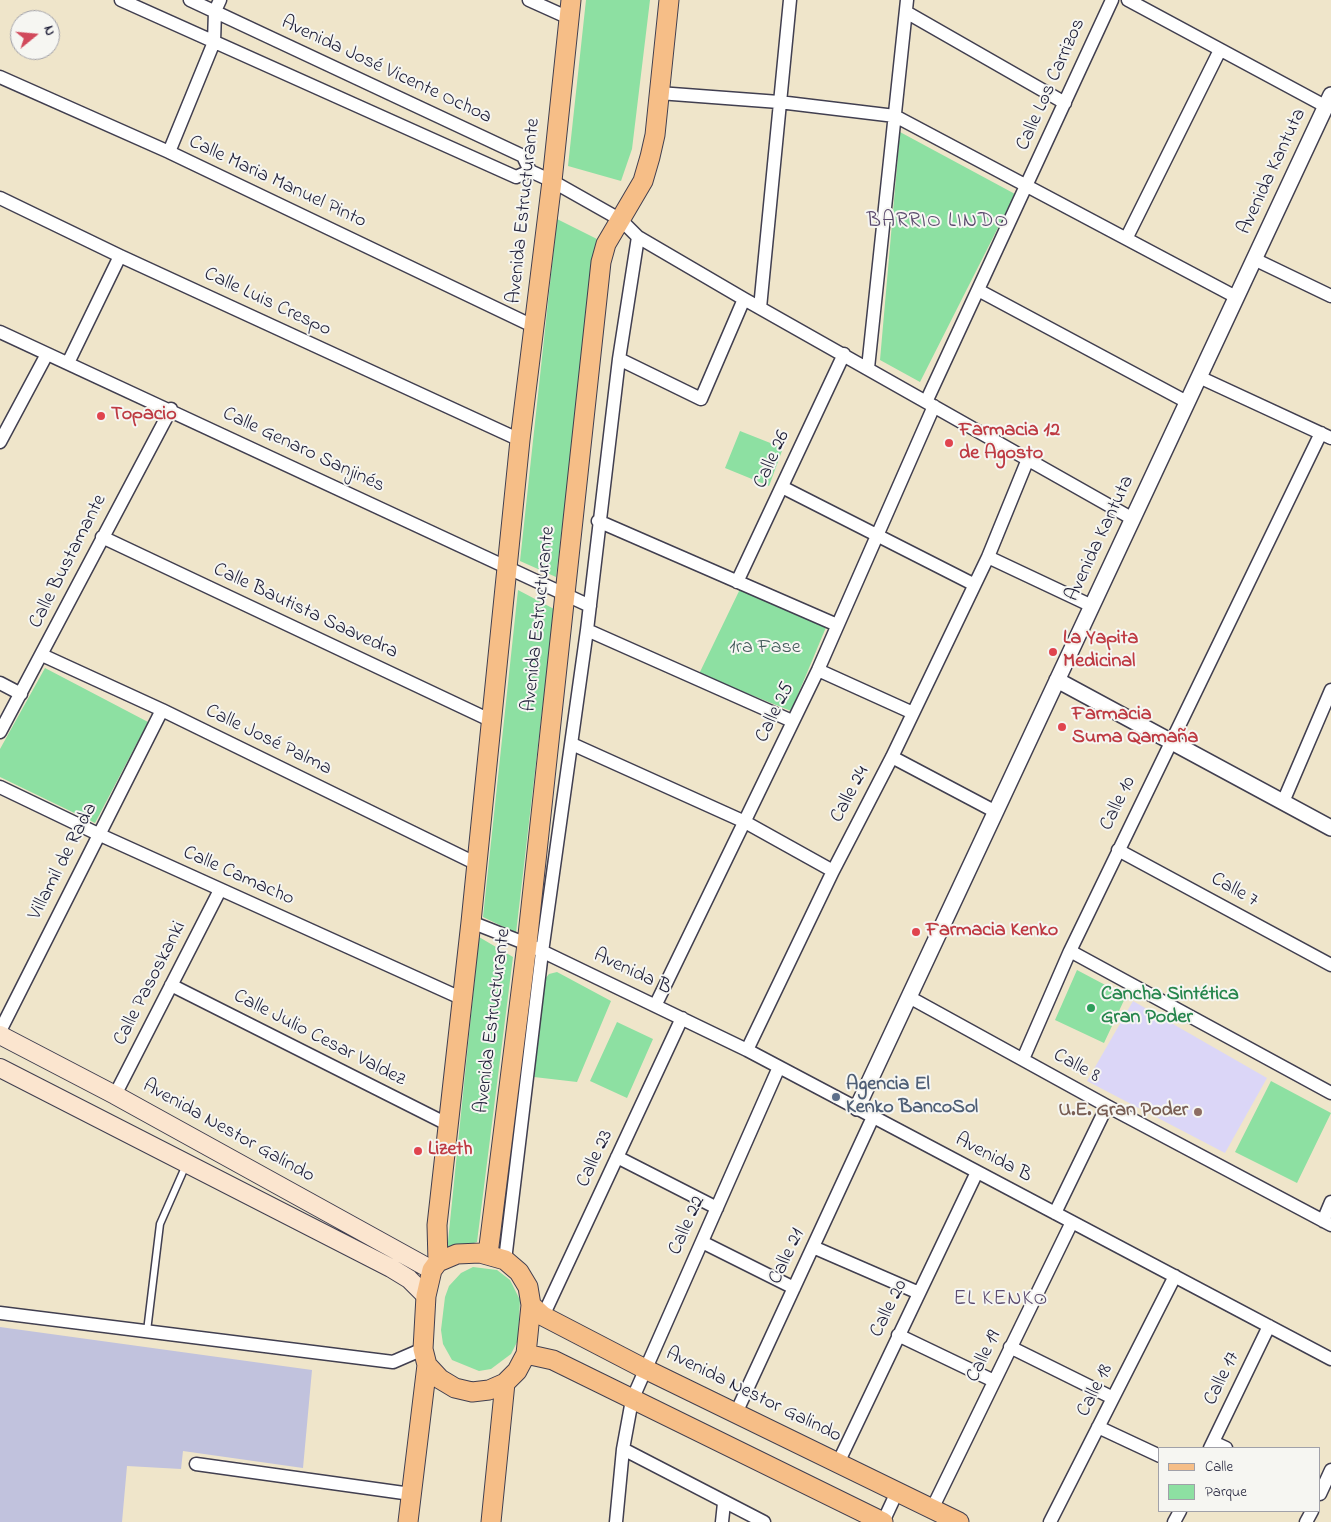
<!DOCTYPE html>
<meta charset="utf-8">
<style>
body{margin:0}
#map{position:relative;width:1331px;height:1522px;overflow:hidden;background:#efe5ca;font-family:"Indie Flower",sans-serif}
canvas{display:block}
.legend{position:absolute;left:1158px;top:1447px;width:162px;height:65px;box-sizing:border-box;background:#f6f6f2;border:1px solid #a1a1a9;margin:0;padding:6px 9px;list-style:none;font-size:15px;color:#22223b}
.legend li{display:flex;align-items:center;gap:10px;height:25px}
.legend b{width:25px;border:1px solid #a1a1a9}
.north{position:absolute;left:10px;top:10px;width:50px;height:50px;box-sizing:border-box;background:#f6f6f2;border:1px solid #a1a1a9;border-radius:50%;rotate:73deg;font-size:14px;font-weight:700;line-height:20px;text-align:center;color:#22223b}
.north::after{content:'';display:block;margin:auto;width:18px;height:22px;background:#d1495b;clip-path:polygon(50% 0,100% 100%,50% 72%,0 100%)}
</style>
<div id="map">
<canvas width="1331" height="1522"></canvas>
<ul class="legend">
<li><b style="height:6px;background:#f6be87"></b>Calle</li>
<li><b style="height:14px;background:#8de0a2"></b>Parque</li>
</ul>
<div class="north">N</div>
</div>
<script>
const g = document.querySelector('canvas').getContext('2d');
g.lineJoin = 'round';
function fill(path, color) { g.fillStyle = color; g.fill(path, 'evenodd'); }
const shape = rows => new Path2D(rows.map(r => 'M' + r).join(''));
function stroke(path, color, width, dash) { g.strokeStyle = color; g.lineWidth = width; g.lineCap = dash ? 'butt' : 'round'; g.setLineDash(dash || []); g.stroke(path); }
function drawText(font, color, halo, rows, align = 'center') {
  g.font = font + ' "Indie Flower",sans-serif'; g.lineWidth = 4; g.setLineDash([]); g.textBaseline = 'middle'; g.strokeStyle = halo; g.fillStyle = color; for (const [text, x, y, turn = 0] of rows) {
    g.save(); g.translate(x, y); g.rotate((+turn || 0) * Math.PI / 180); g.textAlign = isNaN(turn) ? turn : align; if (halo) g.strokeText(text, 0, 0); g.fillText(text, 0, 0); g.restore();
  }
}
const built = shape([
 [1133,1001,1267,1078,1225,1153,1087,1081]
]);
const industrial = shape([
 [0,1327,312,1370,303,1468,183,1451,181,1469,127,1466,122,1522,0,1522]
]);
const green = shape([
 [586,0,650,0,632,149,621,181,568,166],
 [900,132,1015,194,920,382,880,360],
 [557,219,597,239,556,577,520,561],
 [740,431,783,448,769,486,725,468],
 [741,587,827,625,791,711,699,674],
 [518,590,554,609,516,933,483,917],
 [45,668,148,722,95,823,0,777,0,749],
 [479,937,513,957,477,1242,447,1251],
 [1077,970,1126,996,1104,1043,1055,1020],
 [557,972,611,1001,577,1082,534,1077,545,979,549,974],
 [617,1022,653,1039,627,1098,590,1081],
 [1271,1081,1331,1113,1297,1183,1235,1152],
 [473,1267,497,1270,510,1280,520,1300,518,1340,511,1354,491,1369,479,1371,452,1360,443,1344,441,1330,445,1297,449,1286,461,1273]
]);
const service = shape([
 [147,1331,160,1224,186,1165]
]);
const minor = shape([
 [121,0,516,177,530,171,552,181,621,220,638,237,744,299,1133,519],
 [190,0,523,156,530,171],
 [529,0,569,18],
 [1128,0,1325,106],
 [906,12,1065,103],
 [0,77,169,152,535,327],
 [659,93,779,102,895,116,1236,297],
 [169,152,214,42,215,11,220,0],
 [0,198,120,256,520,440],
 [1127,237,1220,50],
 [1254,259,1331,296],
 [978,290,1187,402],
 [760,308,790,0],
 [0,332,590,606],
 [619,359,701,399,744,299],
 [68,363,120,256],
 [868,368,907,0],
 [1199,377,1331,438],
 [926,402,1112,0],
 [0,442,47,354],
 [1028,459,988,557,1092,606],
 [782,487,973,584],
 [598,521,837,625],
 [102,537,492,721],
 [737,582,844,354],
 [587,630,792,721],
 [42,655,162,710,477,864],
 [818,670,913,713],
 [0,683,21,694],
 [0,732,171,409],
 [572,744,745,822,833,871],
 [892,757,996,812],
 [0,787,98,834,463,999],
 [1283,802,1331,690],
 [1118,850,1331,965],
 [471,922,527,944,747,1050,1331,1359],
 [1070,951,1331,1093],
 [171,985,449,1125],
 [909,997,1107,1106,1331,1225],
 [656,1004,818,670,934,406],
 [0,1031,162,710],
 [747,1050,833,871,892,757,988,557],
 [1023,1059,1070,951,1321,433],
 [115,1095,220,890],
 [617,1157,717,1208],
 [1055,1213,1107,1106],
 [1323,1221,1331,1202],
 [702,1242,794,1288],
 [813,1247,919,1293],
 [505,1260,542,952,587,630,619,359,638,237],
 [0,1313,393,1362,423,1349],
 [543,1316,682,1018],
 [898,1335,994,1381],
 [1010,1347,1113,1398],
 [736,1413,873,1117],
 [1098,1427,1160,1456],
 [1213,1442,1226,1448],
 [1210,1448,1269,1326],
 [623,1449,764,1522],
 [838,1463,977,1172],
 [196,1464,411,1494],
 [1320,1494,1331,1470],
 [932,1509,1072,1222],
 [616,1522,623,1449,632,1400,779,1067],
 [722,1522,724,1503],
 [883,1522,897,1492],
 [1050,1522,1175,1276],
 [1174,1522,1180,1511],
 [1306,1522,1312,1511]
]);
const tertiary = shape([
 [1057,680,1331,828],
 [857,1108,1331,95]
]);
const secondary = shape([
 [0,1035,115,1095,432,1270],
 [0,1068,391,1268,409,1279,426,1296]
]);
const primary = shape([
 [480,1253,505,1260,519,1272,528,1287,531,1305,526,1354,517,1371,505,1383,489,1390,472,1392,455,1388,440,1379,427,1365,423,1349,426,1296,432,1270,438,1262,457,1254,480,1253],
 [488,1254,527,944,601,262,606,244,643,181,650,157,655,135,669,0],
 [438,1262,437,1225,471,922,520,440,552,181,571,0],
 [531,1305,543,1316,645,1369,959,1522],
 [526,1354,553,1360,883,1522],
 [408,1522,427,1365],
 [491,1522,505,1383]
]);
const markers = [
 [101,416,5,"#e0444e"],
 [949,443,5,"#e0444e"],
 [1053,652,5,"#e0444e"],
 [1062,727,5,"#e0444e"],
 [916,932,5,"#e0444e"],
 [1091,1008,5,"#2e9e5b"],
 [836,1097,5,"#5c6f8a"],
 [1198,1112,5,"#8d6e63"],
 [418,1151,5,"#e0444e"]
];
const streetNames = [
 ["Avenida José Vicente Ochoa",386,71,25],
 ["Calle Los Carrizos",1052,85,-66],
 ["Avenida Kantuta",1273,172,-65],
 ["Calle Maria Manuel Pinto",277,183,25],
 ["Avenida Estructurante",525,211,-84],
 ["Calle Luis Crespo",267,303,25],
 ["Calle Genaro Sanjinés",303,451,25],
 ["Calle 26",773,460,-66],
 ["Avenida Kantuta",1101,539,-65],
 ["Calle Bustamante",69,562,-63],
 ["Calle Bautista Saavedra",305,612,25],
 ["Avenida Estructurante",540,619,-84],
 ["Calle 25",776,713,-64],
 ["Calle José Palma",268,741,26],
 ["Calle 24",851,795,-62],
 ["Calle 10",1119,804,-64],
 ["Villamil de Rada",64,862,-63],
 ["Calle Camacho",238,877,24],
 ["Calle 7",1234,891,29],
 ["Avenida B",632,973,25],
 ["Calle Pasoskanki",151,984,-63],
 ["Avenida Estructurante",494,1021,-83],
 ["Calle Julio Cesar Valdez",319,1039,27],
 ["Calle 8",1076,1067,29],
 ["Avenida Nestor Galindo",228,1132,29],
 ["Calle 23",596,1159,-65],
 ["Avenida B",993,1159,28],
 ["Calle 22",688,1226,-66],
 ["Calle 21",788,1257,-65],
 ["Calle 20",890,1309,-64],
 ["Calle 19",985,1357,-64],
 ["Calle 17",1223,1379,-64],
 ["Calle 18",1096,1391,-63],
 ["Avenida Nestor Galindo",753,1396,26]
];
const healthNames = [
 ["Topacio",111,416],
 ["Farmacia 12",959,432],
 ["de Agosto",959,455],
 ["La Yapita",1063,640],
 ["Medicinal",1063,663],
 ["Farmacia",1072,716],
 ["Suma Qamaña",1072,739],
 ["Farmacia Kenko",926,932],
 ["Lizeth",428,1151]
];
const parkNames = [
 ["1ra Fase",765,649]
];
const leisureNames = [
 ["Cancha Sintética",1101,996],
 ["Gran Poder",1101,1019]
];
const serviceNames = [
 ["Agencia El",846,1086],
 ["Kenko BancoSol",846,1109]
];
const educationNames = [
 ["U.E. Gran Poder",1188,1112]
];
const neighbourhoodNames = [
 ["BARRIO LINDO",938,223],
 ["EL KENKO",1001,1301]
];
fill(built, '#dbd6f7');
fill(industrial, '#c1c2dd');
fill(green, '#8de0a2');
stroke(service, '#413f50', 9);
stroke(minor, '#413f50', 15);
stroke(tertiary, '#413f50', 18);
stroke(secondary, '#413f50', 20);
stroke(primary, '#413f50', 21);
stroke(service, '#fff', 6);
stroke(minor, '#fff', 12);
stroke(tertiary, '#fff', 15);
stroke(secondary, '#fbe5cf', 18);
stroke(primary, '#f6be87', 19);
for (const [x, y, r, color] of markers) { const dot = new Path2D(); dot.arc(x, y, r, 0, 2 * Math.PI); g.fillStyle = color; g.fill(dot); stroke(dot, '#f6f6f2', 2); }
drawText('20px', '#22223b', '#f6f6f2', streetNames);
drawText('bold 20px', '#be3a42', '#f6f6f2', healthNames, 'left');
drawText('20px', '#425b5a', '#f6f6f2', parkNames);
drawText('bold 20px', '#27864d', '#f6f6f2', leisureNames, 'left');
drawText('bold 20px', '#4e5e75', '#f6f6f2', serviceNames, 'left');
drawText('bold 20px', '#785e54', '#f6f6f2', educationNames, 'right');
g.letterSpacing = '1px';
drawText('21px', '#5a496d', '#f6f6f2', neighbourhoodNames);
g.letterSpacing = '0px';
</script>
